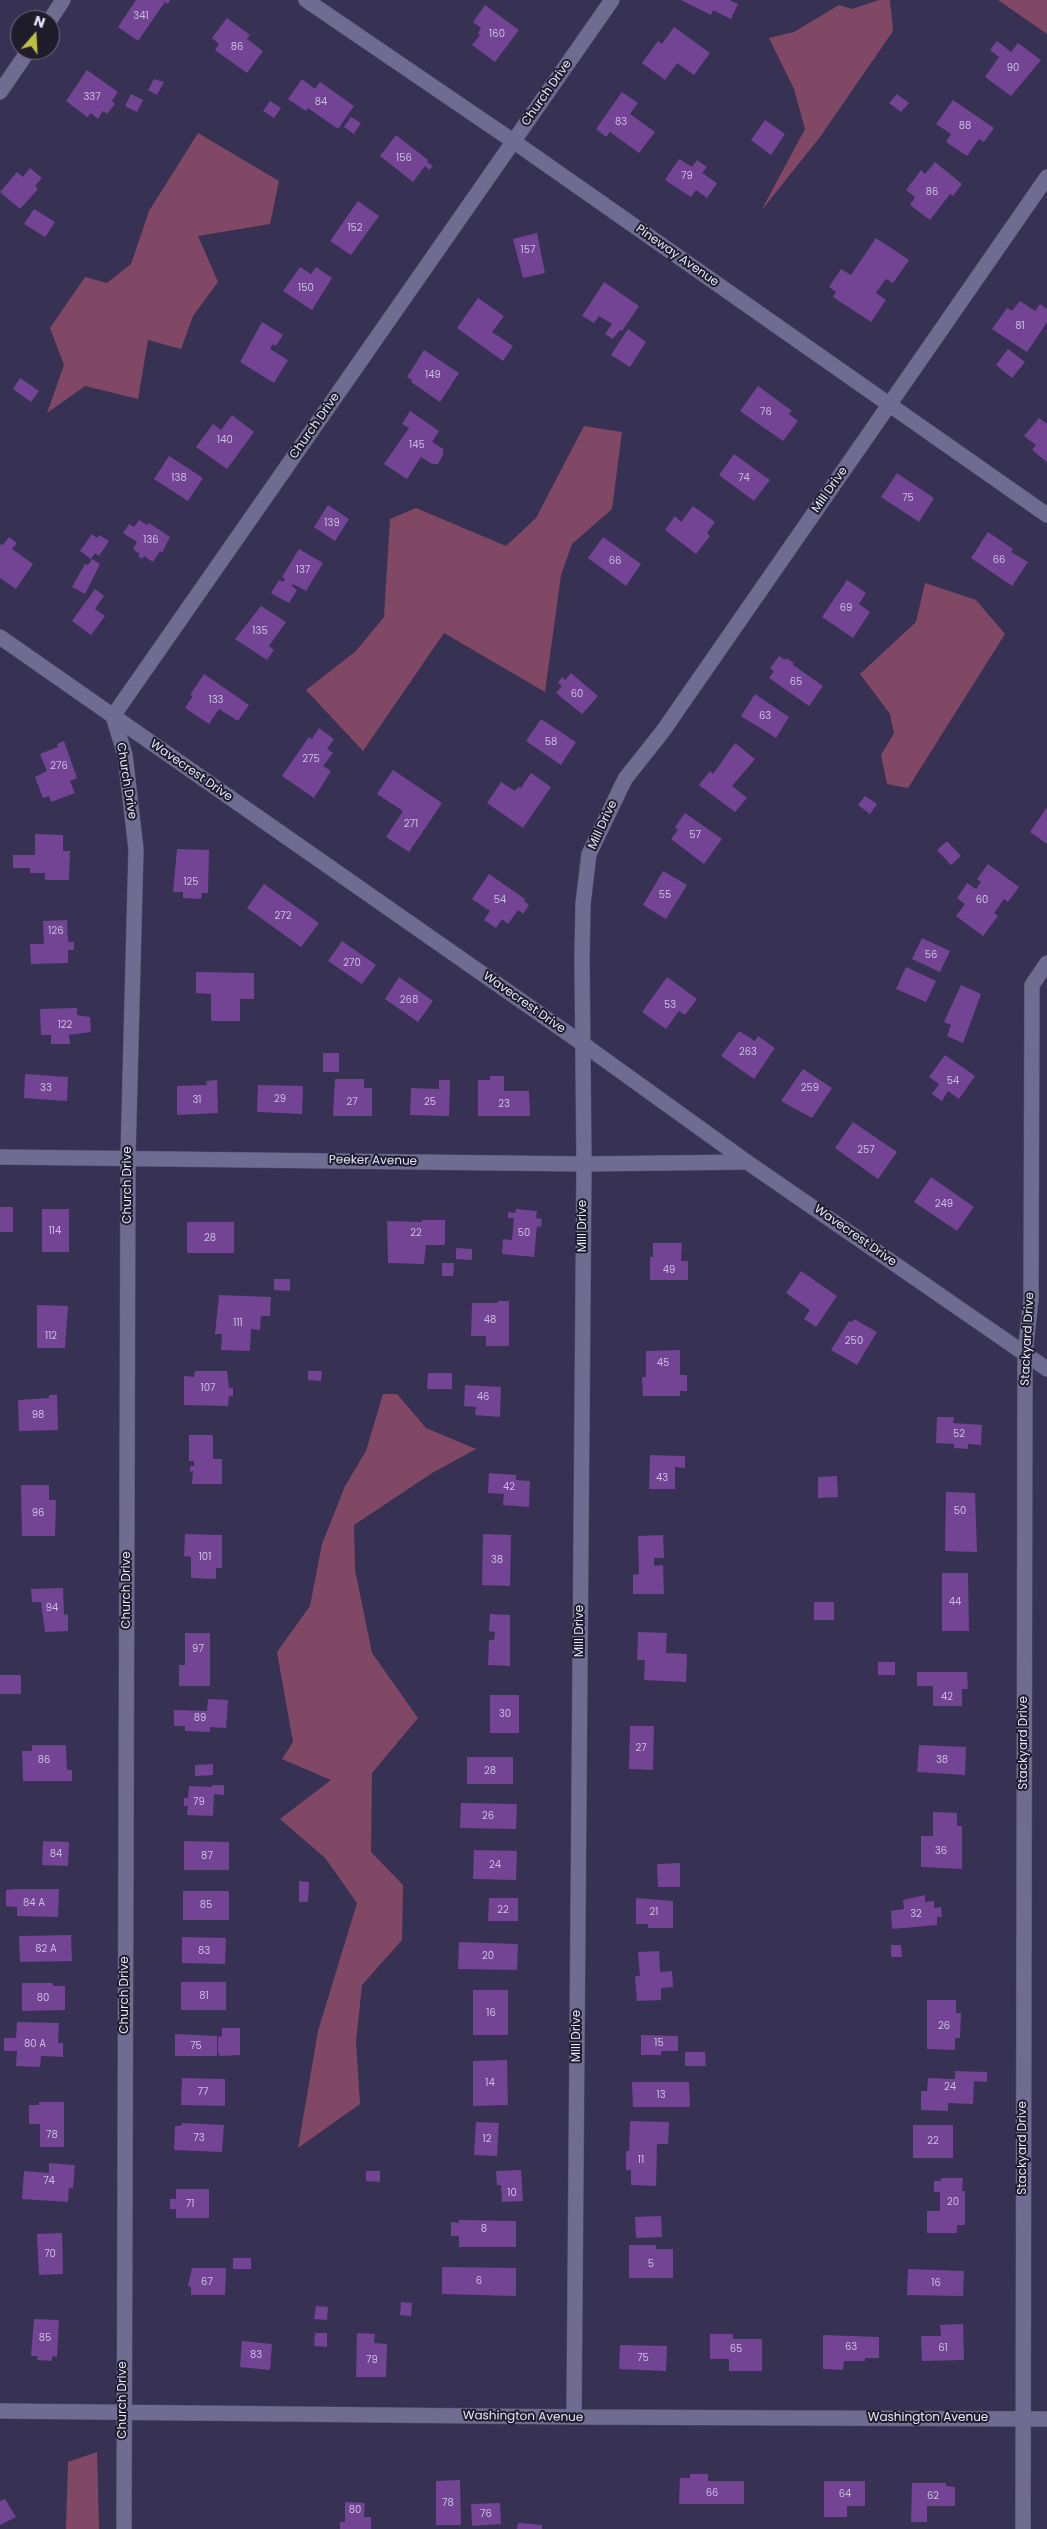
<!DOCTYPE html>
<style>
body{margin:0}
#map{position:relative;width:1047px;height:2529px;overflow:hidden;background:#373254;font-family:Poppins,sans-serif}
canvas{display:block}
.north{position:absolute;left:10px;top:10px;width:50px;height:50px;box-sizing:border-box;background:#1f1d2c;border:1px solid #6f6d7f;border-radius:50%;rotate:19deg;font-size:14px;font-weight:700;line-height:20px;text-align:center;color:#e7e5fb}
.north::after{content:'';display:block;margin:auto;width:18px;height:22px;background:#bebf42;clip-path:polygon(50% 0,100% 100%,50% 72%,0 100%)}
</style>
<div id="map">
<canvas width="1047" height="2529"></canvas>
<div class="north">N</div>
</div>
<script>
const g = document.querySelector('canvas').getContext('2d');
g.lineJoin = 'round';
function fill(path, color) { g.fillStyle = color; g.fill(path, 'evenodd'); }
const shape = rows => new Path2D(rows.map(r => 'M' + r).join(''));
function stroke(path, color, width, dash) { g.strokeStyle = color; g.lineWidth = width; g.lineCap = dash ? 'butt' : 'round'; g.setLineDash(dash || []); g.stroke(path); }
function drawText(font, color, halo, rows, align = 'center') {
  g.font = font + ' Poppins,sans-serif'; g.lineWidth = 4; g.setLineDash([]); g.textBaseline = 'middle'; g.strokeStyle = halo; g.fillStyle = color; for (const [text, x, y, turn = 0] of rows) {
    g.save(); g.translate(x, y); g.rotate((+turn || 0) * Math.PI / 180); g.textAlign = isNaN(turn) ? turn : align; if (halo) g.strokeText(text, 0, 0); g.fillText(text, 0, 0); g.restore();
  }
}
const green = shape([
 [879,0,890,0,893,31,820,137,761,211,805,129,794,89,769,38,794,32,839,5,852,9],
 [998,0,1047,0,1047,34],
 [198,133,279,181,270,224,198,236,218,282,193,316,181,349,148,340,138,399,85,386,47,413,64,365,50,328,85,277,107,283,131,264,149,211],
 [584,426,622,432,612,509,572,544,561,575,545,692,444,633,363,751,306,690,356,651,384,617,390,519,416,508,506,546,536,518],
 [925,583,976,600,1005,634,908,788,887,784,881,755,894,733,890,714,860,674,916,622],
 [383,1394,397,1394,426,1428,476,1449,432,1473,354,1525,355,1570,372,1653,418,1718,372,1773,371,1852,403,1885,402,1940,362,1985,356,2042,360,2104,298,2148,318,2031,357,1903,325,1858,280,1819,331,1780,282,1759,293,1742,277,1652,310,1606,322,1544,345,1486,366,1451],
 [97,2452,99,2529,66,2529,68,2462]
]);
const building = shape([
 [136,0,170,0,168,4,165,2,138,41,118,27],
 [681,0,729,0,738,4,731,19,713,10,711,15],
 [485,5,519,30,495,62,472,45,480,35,478,33,481,28,473,22],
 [227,18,250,35,247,39,263,51,247,73,215,50,219,44,212,38],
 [674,27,710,53,694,75,677,63,665,80,642,63,658,41,662,44],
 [997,41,1011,52,1018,43,1041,60,1011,96,985,77,999,57,990,50],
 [87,70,118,92,112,101,115,104,107,114,103,111,98,119,91,113,87,117,66,101],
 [154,79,164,82,157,95,148,90],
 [302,79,315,89,320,82,354,106,338,129,308,108,306,111,288,99],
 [622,92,638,103,630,114,655,132,639,153,610,132,606,137,596,129],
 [131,94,143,100,137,112,125,106],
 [897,94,909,103,901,112,889,103],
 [953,100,994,128,984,142,979,139,967,156,946,142,951,134,936,124],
 [270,101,281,108,274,118,263,111],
 [351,117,361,123,354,134,344,127],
 [765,120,785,134,771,155,751,140],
 [396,135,428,160,427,162,433,166,429,170,425,166,413,182,380,156],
 [679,159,692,167,697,160,707,167,702,173,717,183,707,198,696,190,691,197,665,180],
 [935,162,962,184,953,196,950,194,930,220,910,205,915,197,906,190,921,170,925,174],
 [30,168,42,178,35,186,38,189,20,209,0,192,17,172,23,177],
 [358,201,379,216,351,255,330,241],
 [34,209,55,222,45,237,24,224],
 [537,233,545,273,523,278,513,239],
 [876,238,909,260,893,283,886,279,876,293,886,300,871,322,833,297,836,292,829,287,841,269,851,275],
 [300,267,311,274,316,267,332,278,312,310,283,291],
 [604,282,639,306,622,331,620,330,613,339,605,334,612,324,599,316,594,323,582,316],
 [478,298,504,316,492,332,513,346,503,361,457,328],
 [1020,301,1035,311,1040,304,1047,309,1047,322,1027,352,992,329,1007,308,1012,311],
 [262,322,283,335,276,346,273,344,270,349,288,360,274,383,240,362],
 [628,329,646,342,630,367,611,355],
 [1008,349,1025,362,1012,378,996,365],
 [424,350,459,373,440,402,411,382,412,380,407,377],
 [20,378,39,391,31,402,13,389],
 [758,386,792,411,789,414,798,421,783,441,740,411],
 [410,411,439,431,432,442,443,449,443,455,438,464,432,464,421,457,407,479,384,464,409,428,402,424],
 [232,415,254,432,227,469,196,447,213,424,221,430],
 [1039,418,1047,424,1047,462,1032,450,1036,445,1024,436],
 [734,454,770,480,754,501,719,475],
 [169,456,203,478,188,501,154,479],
 [897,473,934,498,919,522,881,497],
 [328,505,349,519,335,541,314,527],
 [693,506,715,522,707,533,710,536,696,554,665,530,675,516,681,522],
 [139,520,147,525,149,523,170,537,162,553,160,551,153,562,144,556,142,559,138,556,140,554,133,549,137,542,123,533,129,524,134,527],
 [988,532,1013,549,1011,552,1028,562,1012,586,971,558],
 [92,534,97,538,99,535,109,541,99,556,95,553,91,559,80,551],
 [9,537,17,543,12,549,33,564,16,589,0,578,0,544,3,545],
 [603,537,641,564,626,586,588,558],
 [299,549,323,563,306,591,293,584,292,586,297,590,289,603,271,593,279,580,283,582,285,579,282,577],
 [92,559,100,564,85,594,72,587,85,564,88,565],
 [847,580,866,593,859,604,870,612,853,638,822,617],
 [95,589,104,596,95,609,105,616,91,635,72,621],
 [261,606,286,622,269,646,274,650,267,660,235,639],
 [779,656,785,660,786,658,794,663,793,665,823,686,809,706,769,678,774,671,770,668],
 [571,673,598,696,582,714,556,693,562,686,558,683,562,677,565,680],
 [204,674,249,705,238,721,219,709,209,724,185,708,193,696,190,695],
 [755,694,789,717,776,738,741,716],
 [541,719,576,742,561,765,526,741],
 [319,728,334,739,327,749,333,753,323,766,331,771,314,798,282,776,309,737,312,739],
 [64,741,77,778,70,781,75,793,51,802,49,796,43,798,35,777,47,771,40,754,58,747,57,744],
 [735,743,755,759,732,786,747,798,735,812,699,785,710,771,713,774],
 [393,770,442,803,409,852,386,837,403,811,377,794],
 [531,773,551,787,523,828,487,803,501,782,515,791,518,787,521,788],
 [865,796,877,804,870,814,858,805],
 [1047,807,1047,844,1030,832],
 [685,813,722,839,704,864,671,839,678,830,675,827],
 [35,834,63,835,63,851,70,851,69,880,45,880,45,873,30,873,30,868,13,868,13,855,35,855],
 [947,841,961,856,951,865,937,850],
 [177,849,209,850,208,893,202,893,201,899,183,898,183,892,173,892],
 [988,864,1019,887,1008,902,1004,899,994,913,998,916,983,936,956,916,965,904,957,898,967,883,976,889,981,882,977,879],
 [663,871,687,885,666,919,643,905],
 [489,874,525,899,524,901,529,905,523,914,518,910,508,924,502,919,496,928,484,920,490,911,472,899],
 [264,884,319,923,301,947,247,908],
 [67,920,68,942,74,942,74,950,68,950,68,963,31,964,30,944,44,944,43,921],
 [922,938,950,951,940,972,912,959],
 [342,941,376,965,362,984,328,961],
 [906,967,936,981,926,1002,896,989],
 [196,972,254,973,254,999,240,999,240,1021,211,1021,211,994,196,993],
 [399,977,433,1001,418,1022,385,999],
 [667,977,697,999,685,1015,679,1011,666,1029,642,1012],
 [961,985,981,994,963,1043,947,1036,951,1025,944,1022],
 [77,1008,77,1015,90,1017,91,1032,69,1035,70,1044,51,1044,51,1035,41,1035,40,1009],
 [739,1031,755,1041,758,1036,775,1048,754,1079,721,1056],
 [323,1053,339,1053,339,1072,323,1072],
 [945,1055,975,1076,959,1099,948,1091,942,1101,932,1094,939,1084,929,1077],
 [803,1069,832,1088,812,1118,781,1101],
 [25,1074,68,1077,67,1101,24,1098],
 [490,1076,504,1076,504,1091,529,1091,530,1116,478,1116,478,1080,490,1080],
 [335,1079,364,1079,364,1088,372,1088,372,1116,333,1116],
 [217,1080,218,1113,177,1115,177,1086,207,1085,206,1081],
 [439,1080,450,1080,449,1116,410,1115,411,1088,439,1089],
 [258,1085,303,1086,302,1114,257,1112],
 [853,1122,897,1152,878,1179,835,1148],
 [931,1177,974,1207,957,1231,914,1202],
 [0,1207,13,1207,13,1232,0,1232],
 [42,1209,69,1209,69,1252,42,1252],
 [516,1209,537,1211,536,1218,542,1219,541,1227,537,1226,534,1257,502,1254,503,1239,512,1240,514,1218,508,1218,508,1212,515,1213],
 [422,1220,445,1220,445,1245,426,1245,424,1264,388,1263,387,1221,422,1222],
 [187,1222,234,1222,234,1253,187,1253],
 [653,1243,682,1243,681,1261,688,1261,688,1280,650,1280,650,1257,653,1257],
 [456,1248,472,1249,472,1260,456,1259],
 [442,1263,454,1263,453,1276,442,1276],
 [801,1271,837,1296,816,1327,804,1319,810,1310,786,1293],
 [274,1279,290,1279,290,1291,274,1290],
 [219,1295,271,1297,270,1316,261,1316,260,1330,251,1329,250,1351,221,1350,222,1334,215,1334],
 [498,1301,509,1301,509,1346,486,1346,486,1336,471,1336,472,1303,498,1303],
 [37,1305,68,1306,65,1348,37,1348],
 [854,1319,877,1332,857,1365,831,1350,849,1321,852,1322],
 [680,1350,680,1375,687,1375,687,1391,680,1391,680,1396,643,1396,642,1377,646,1377,646,1351],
 [195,1371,227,1371,229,1388,233,1388,233,1396,229,1396,228,1406,184,1405,184,1376,194,1377],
 [308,1371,322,1371,321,1381,308,1380],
 [428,1373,452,1373,452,1389,427,1389],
 [465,1385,501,1387,500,1417,475,1415,476,1407,464,1406],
 [49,1395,57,1395,58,1430,19,1431,18,1400,49,1398],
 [937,1417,954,1417,953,1423,982,1425,981,1445,968,1444,968,1449,954,1448,954,1444,936,1443],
 [189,1435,213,1435,213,1459,222,1459,222,1484,192,1484,193,1471,190,1472,190,1466,194,1466,194,1461,189,1461],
 [650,1455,685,1456,685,1468,675,1467,675,1489,649,1489],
 [489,1473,516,1475,516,1480,530,1481,529,1507,503,1505,504,1494,488,1493],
 [837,1476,838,1497,818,1498,818,1477],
 [21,1485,49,1485,49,1500,56,1500,55,1536,22,1536],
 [946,1492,975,1493,977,1552,945,1551],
 [185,1534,222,1535,222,1568,216,1568,216,1579,191,1578,191,1557,184,1556],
 [483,1534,511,1535,510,1586,482,1585],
 [663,1535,664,1558,654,1558,654,1566,663,1565,664,1594,633,1594,633,1575,639,1574,638,1536],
 [942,1573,968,1573,969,1631,942,1631],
 [63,1588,64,1615,68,1614,68,1631,45,1632,41,1602,32,1602,31,1589],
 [814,1602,834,1602,834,1620,814,1620],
 [490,1614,510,1615,510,1666,488,1665,489,1640,494,1640,495,1632,489,1631],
 [638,1632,667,1633,666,1653,687,1654,686,1682,644,1680,645,1660,637,1660],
 [185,1633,210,1633,210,1686,179,1686,179,1665,185,1665],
 [878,1662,895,1662,895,1675,878,1675],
 [917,1672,967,1672,968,1689,962,1689,962,1706,933,1706,933,1686,917,1686],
 [0,1675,21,1675,21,1694,0,1694],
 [490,1695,519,1695,519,1733,490,1733],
 [208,1699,228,1700,226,1728,210,1727,210,1732,185,1731,185,1726,174,1726,174,1710,207,1711],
 [630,1726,654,1726,653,1770,629,1769],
 [32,1745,66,1745,67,1770,72,1770,72,1781,23,1781,22,1751,32,1751],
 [919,1745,966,1747,965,1775,917,1772],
 [467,1757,513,1757,513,1784,467,1784],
 [213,1764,213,1775,195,1776,195,1765],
 [212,1785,224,1785,224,1795,214,1794,213,1816,187,1815,188,1806,184,1806,184,1798,188,1798,189,1786,212,1787],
 [461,1803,517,1804,516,1829,460,1828],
 [933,1812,957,1813,957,1826,962,1826,962,1869,921,1867,921,1836,933,1836],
 [43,1841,69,1842,68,1866,42,1865],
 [184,1841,229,1842,229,1870,184,1870],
 [474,1850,517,1851,516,1880,473,1879],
 [680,1863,680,1887,658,1887,657,1864],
 [299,1881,309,1882,308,1902,299,1902],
 [17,1889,59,1889,58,1917,17,1916,17,1907,6,1906,6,1890],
 [183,1891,229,1891,229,1920,183,1920],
 [925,1895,925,1902,934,1901,934,1908,941,1907,942,1917,937,1917,937,1925,892,1929,891,1911,904,1909,903,1900],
 [489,1898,518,1898,518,1921,488,1921],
 [636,1898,673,1901,673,1928,648,1928,648,1924,636,1924],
 [71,1935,72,1961,20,1962,19,1936],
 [182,1937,226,1938,225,1964,182,1963],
 [459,1942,518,1944,517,1970,458,1969],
 [891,1945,901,1945,902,1957,891,1957],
 [659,1951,660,1972,672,1971,673,1987,661,1988,661,2000,637,2001,635,1976,640,1976,638,1952],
 [181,1982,226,1982,226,2010,181,2010],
 [22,1983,53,1983,53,1986,65,1986,65,2010,22,2011],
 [473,1990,508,1990,508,2035,473,2035],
 [927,2000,956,2000,956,2013,961,2013,960,2038,955,2038,955,2050,927,2049],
 [17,2022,59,2023,58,2043,63,2043,63,2057,41,2056,40,2067,16,2066,17,2051,4,2051,4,2038,16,2038],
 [222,2028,240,2028,240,2055,220,2056,218,2053,218,2037,222,2036],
 [175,2034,217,2036,217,2056,175,2056],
 [641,2035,678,2036,678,2051,661,2051,661,2055,641,2055],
 [685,2052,705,2052,706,2066,685,2066],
 [507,2060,508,2105,473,2106,473,2061],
 [955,2071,987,2072,987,2082,974,2081,973,2104,948,2103,948,2111,921,2110,921,2091,927,2091,928,2078,955,2079],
 [182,2078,225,2079,225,2106,181,2105],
 [632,2082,689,2082,690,2107,633,2107],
 [39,2102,64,2102,64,2147,40,2147,40,2124,29,2124,29,2105,39,2105],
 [630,2121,669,2122,668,2144,657,2144,656,2186,631,2185,631,2170,626,2170,626,2151,629,2151],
 [476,2122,499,2123,497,2156,474,2155],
 [182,2123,224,2125,222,2152,174,2150,175,2126,181,2126],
 [913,2125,953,2125,953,2158,913,2158],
 [49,2163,75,2165,73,2188,69,2188,68,2202,22,2199,24,2171,49,2173],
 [521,2170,523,2201,502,2202,501,2185,497,2185,496,2171],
 [366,2171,380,2171,380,2182,366,2181],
 [941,2178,963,2178,962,2191,965,2191,965,2225,957,2225,957,2233,927,2233,927,2211,940,2211,940,2192,934,2192,934,2181,941,2181],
 [176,2189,209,2189,209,2218,176,2218,176,2209,170,2209,170,2199,176,2199],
 [661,2216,662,2237,636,2238,635,2217],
 [459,2220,516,2221,516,2247,459,2247,459,2236,451,2236,451,2222,459,2223],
 [62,2233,63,2274,39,2275,37,2234],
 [629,2245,656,2245,656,2249,673,2249,673,2278,629,2278],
 [233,2258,251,2258,251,2269,233,2269],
 [442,2267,516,2268,516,2296,442,2294],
 [192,2268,226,2268,225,2295,191,2295,191,2287,188,2286],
 [908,2269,964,2271,963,2296,907,2295],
 [401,2302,412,2303,411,2316,400,2315],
 [316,2306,328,2307,327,2320,314,2319],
 [34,2319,59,2320,57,2357,52,2356,52,2361,37,2360,38,2356,31,2356],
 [963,2324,964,2360,922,2361,921,2336,941,2336,940,2325],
 [315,2333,327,2333,327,2347,314,2346],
 [357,2333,375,2334,374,2343,387,2344,386,2377,356,2377],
 [710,2334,733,2334,733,2339,762,2339,762,2371,729,2371,729,2359,710,2359],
 [823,2335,879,2337,879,2358,865,2358,865,2361,844,2361,843,2370,823,2369],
 [242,2341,272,2344,270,2370,240,2367],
 [620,2345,667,2346,666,2371,619,2369],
 [690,2474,708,2474,708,2481,744,2481,744,2504,679,2504,680,2478,690,2478],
 [460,2480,461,2525,436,2525,436,2481],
 [824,2481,865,2481,865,2506,847,2506,847,2517,824,2517],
 [912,2483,946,2483,946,2486,955,2487,955,2506,927,2506,927,2522,911,2522],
 [5,2499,16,2517,0,2525,0,2501],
 [345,2502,365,2503,364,2517,371,2517,371,2529,340,2529,340,2522,345,2522],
 [500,2503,501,2524,472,2526,471,2504],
 [518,2523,542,2525,542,2529,517,2529]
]);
const street = shape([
 [306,0,513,141,1047,515],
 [50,20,63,0],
 [0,92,29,50],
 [0,1157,584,1164,747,1162],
 [0,2411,574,2417,1047,2419],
 [574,2417,584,1164,582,959,583,904,589,854,625,779,663,731,1047,177],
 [124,2529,128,1157,136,849,125,755,113,716,612,0],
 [1023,2529,1025,1354,1031,1299,1032,985,1047,963]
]);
const secondary = shape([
 [0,637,583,1044,747,1162,1047,1369]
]);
const numberNames = [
 ["341",141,16],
 ["160",497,34],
 ["86",237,47],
 ["90",1013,68],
 ["337",92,97],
 ["84",321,102],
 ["83",621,122],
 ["88",965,126],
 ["156",404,158],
 ["79",687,176],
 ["86",932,192],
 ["152",355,228],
 ["157",528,250],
 ["150",306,288],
 ["81",1020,326],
 ["149",433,375],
 ["76",766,412],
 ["140",225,440],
 ["145",417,445],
 ["138",179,478],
 ["74",744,478],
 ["75",908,498],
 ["139",332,523],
 ["136",151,540],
 ["66",999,560],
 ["66",615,561],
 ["137",303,570],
 ["69",846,608],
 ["135",260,631],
 ["65",796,682],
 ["60",577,694],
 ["133",216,700],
 ["63",765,716],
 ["58",551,742],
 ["275",311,759],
 ["276",59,766],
 ["271",411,824],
 ["57",695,835],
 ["125",191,882],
 ["55",665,895],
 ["54",500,900],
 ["60",982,900],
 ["272",283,916],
 ["126",56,931],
 ["56",931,955],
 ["270",352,963],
 ["268",409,1000],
 ["53",670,1005],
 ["122",65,1025],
 ["263",748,1052],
 ["54",953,1081],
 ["33",46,1088],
 ["259",810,1088],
 ["29",280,1099],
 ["31",197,1100],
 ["27",352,1102],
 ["25",430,1102],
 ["23",504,1104],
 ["257",866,1150],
 ["249",944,1204],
 ["114",55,1231],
 ["22",416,1233],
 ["50",524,1233],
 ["28",210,1238],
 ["49",669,1270],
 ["48",490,1320],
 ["111",238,1323],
 ["112",51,1336],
 ["250",854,1341],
 ["45",663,1363],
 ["107",208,1388],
 ["46",483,1397],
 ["98",38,1415],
 ["52",959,1434],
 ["43",662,1478],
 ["42",509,1487],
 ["50",960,1511],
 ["96",38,1513],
 ["101",205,1557],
 ["38",497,1560],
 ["44",955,1602],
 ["94",52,1608],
 ["97",198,1649],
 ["42",947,1697],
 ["30",505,1714],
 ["89",200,1718],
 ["27",641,1748],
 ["86",44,1760],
 ["38",942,1760],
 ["28",490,1771],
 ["79",199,1802],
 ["26",488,1816],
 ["36",941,1851],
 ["84",56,1854],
 ["87",207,1856],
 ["24",495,1865],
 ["84 A",34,1903],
 ["85",206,1905],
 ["22",503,1910],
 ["21",654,1912],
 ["32",916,1914],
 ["82 A",46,1949],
 ["83",204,1951],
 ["20",488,1956],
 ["81",204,1996],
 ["80",43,1998],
 ["16",491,2013],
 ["26",944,2026],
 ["15",659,2043],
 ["80 A",35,2044],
 ["75",196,2046],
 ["14",490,2083],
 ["24",950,2087],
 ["77",203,2092],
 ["13",661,2095],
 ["78",52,2135],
 ["73",199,2138],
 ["12",487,2139],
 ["22",933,2141],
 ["11",641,2160],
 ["74",49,2181],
 ["10",512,2193],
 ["20",953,2202],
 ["71",190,2204],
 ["8",484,2229],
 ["70",50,2254],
 ["5",651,2264],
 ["6",479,2281],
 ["67",207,2282],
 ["16",936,2283],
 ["85",45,2338],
 ["63",851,2347],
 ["61",943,2348],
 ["65",736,2349],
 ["83",256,2355],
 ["75",643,2358],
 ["79",372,2360],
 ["66",712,2493],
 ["64",845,2494],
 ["62",933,2496],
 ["78",448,2503],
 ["80",355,2510],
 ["76",486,2514]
];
const streetNames = [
 ["Church Drive",547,93,-55],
 ["Pineway Avenue",677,256,35],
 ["Church Drive",315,426,-55],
 ["Mill Drive",830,490,-55],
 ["Wavecrest Drive",191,771,35],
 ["Church Drive",126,781,81],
 ["Mill Drive",603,825,-65],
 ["Wavecrest Drive",524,1003,35],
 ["Peeker Avenue",373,1161,1],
 ["Church Drive",128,1185,-90],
 ["Mill Drive",583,1226,-90],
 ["Wavecrest Drive",855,1236,35],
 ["Stackyard Drive",1028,1339,-87],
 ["Church Drive",127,1590,-90],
 ["Mill Drive",580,1631,-90],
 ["Stackyard Drive",1024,1743,-90],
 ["Church Drive",125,1995,-90],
 ["Mill Drive",577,2036,-90],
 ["Stackyard Drive",1023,2148,-90],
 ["Church Drive",123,2400,-90],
 ["Washington Avenue",523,2417,1],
 ["Washington Avenue",928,2418]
];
fill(green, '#804864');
fill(building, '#724493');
stroke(street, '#534e6b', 16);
stroke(secondary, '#534e6b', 16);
stroke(street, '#6f6b91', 15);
stroke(secondary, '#6f6b91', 15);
drawText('10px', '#cabde1', null, numberNames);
drawText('12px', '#e7e5fb', '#1f1d2c', streetNames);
</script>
